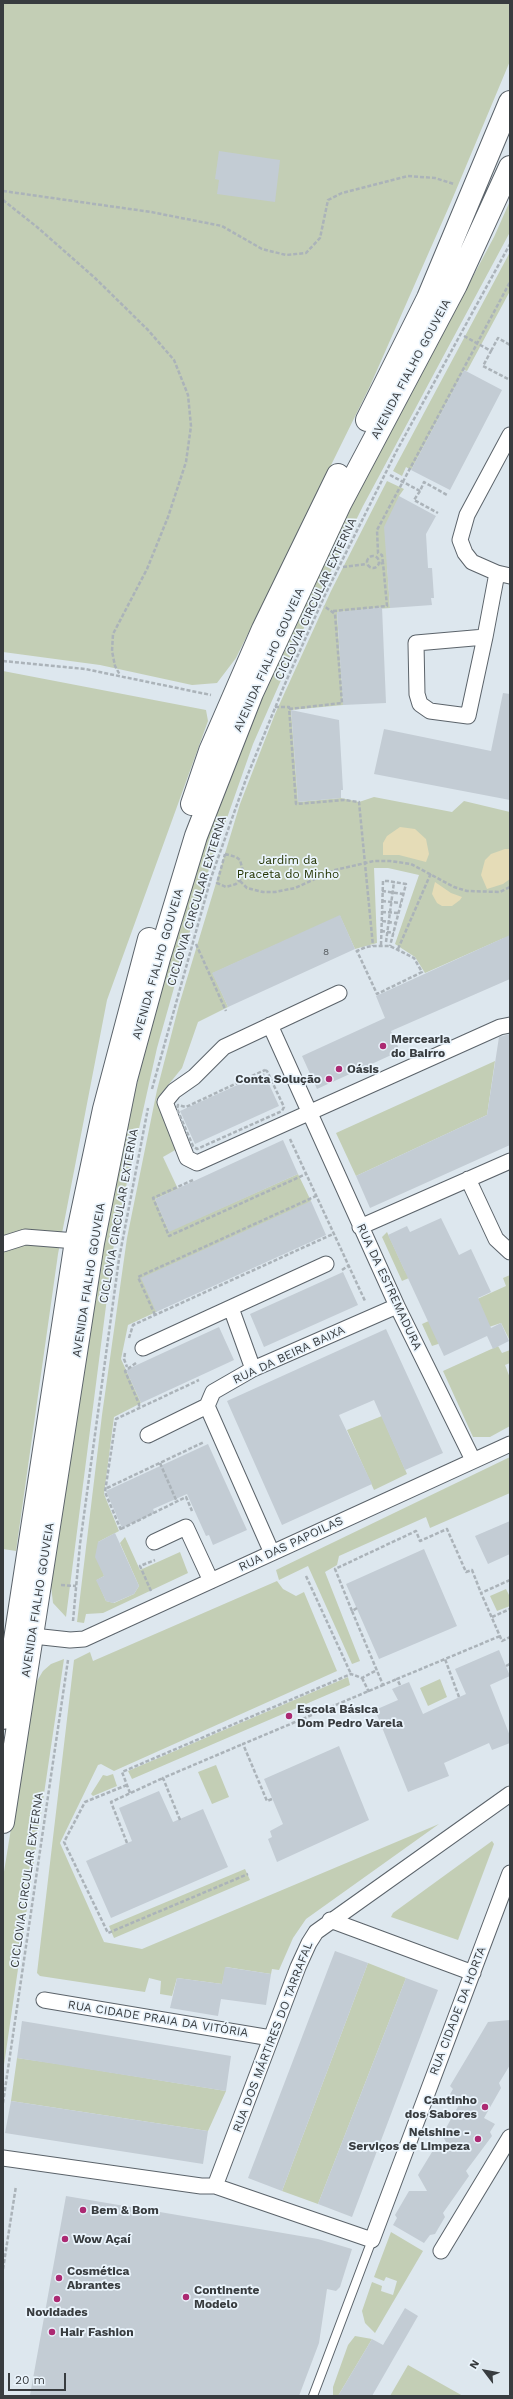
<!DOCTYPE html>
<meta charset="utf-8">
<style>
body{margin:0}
#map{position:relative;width:513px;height:2399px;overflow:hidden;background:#dde7ee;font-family:"Work Sans",sans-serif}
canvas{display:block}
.frame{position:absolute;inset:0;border:4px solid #383c3f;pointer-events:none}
.north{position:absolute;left:465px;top:2351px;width:40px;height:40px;-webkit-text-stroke:3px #eaf4fc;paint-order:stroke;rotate:302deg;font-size:11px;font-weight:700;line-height:16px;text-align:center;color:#383c3f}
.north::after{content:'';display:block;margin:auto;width:14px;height:18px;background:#383c3f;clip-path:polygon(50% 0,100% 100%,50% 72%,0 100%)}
.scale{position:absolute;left:8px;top:2373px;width:58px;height:18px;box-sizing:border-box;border:2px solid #383c3f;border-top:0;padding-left:5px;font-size:12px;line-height:14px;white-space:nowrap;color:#383c3f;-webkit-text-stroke:3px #eaf4fc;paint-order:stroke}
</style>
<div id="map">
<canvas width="513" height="2399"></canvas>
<div class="frame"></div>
<div class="north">N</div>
<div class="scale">20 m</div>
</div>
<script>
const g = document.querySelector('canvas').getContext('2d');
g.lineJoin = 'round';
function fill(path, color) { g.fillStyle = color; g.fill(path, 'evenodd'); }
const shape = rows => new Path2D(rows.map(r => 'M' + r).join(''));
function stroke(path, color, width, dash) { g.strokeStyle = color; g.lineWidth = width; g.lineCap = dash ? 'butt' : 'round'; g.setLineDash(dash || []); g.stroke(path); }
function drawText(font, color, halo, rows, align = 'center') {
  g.font = font + ' "Work Sans",sans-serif'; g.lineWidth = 3.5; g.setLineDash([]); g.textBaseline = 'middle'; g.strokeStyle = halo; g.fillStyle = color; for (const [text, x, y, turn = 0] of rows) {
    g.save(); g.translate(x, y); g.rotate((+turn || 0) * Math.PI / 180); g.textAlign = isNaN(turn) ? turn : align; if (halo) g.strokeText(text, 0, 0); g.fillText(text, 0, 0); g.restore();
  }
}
const green = shape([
 [3,3,510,3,510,61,451,202,370,386,236,658,217,683,192,685,100,665,3,652],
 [510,201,510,232,363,506,314,605,253,744,201,892,157,1048,115,1236,66,1617,53,1603,51,1586,115,1175,158,996,216,808,271,672,349,508,494,237],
 [510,252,510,291,467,371,464,370,411,470,406,467,402,476,393,471],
 [387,481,404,489,399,496,387,562,390,608,337,612,343,705,291,710,298,802,341,798,359,802,374,797,452,812,464,801,510,812,510,939,504,938,425,973,415,957,395,944,419,875,388,868,374,868,377,943,355,949,340,916,213,973,228,1007,198,1022,182,1068,156,1100,177,1149,163,1157,178,1189,155,1199,169,1231,298,1174,311,1201,156,1312,128,1325,121,1359,141,1403,114,1417,104,1494,119,1531,98,1542,104,1576,97,1580,106,1601,114,1603,134,1594,139,1586,120,1543,125,1537,140,1570,180,1552,188,1573,103,1613,86,1614,84,1623,77,1622,102,1415,127,1238,157,1090,179,1005,240,804,275,714,331,591],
 [3,671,206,710,208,721,107,1000,58,1254,16,1551,3,1549],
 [495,1061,487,1115,356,1176,336,1133],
 [387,1232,405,1271,439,1265,402,1281,382,1237],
 [510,1275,510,1341,501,1323,432,1346,422,1324,506,1286,503,1278],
 [498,1346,502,1353,510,1350,510,1363,505,1365,510,1378,510,1426,490,1437,473,1437,443,1371],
 [382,1416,407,1474,374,1490,347,1430],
 [510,1457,510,1493,430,1528,426,1517,339,1556,337,1565,325,1572,360,1661,352,1664,308,1566,279,1580,276,1570],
 [277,1581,283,1589,296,1596,304,1592,337,1671,114,1771,101,1764,98,1765,60,1843,104,1942,142,1949,439,1824,306,1919,293,1938,279,1970,272,1969,271,1974,226,1967,222,1984,177,1978,172,1996,160,1994,161,1981,149,1978,145,1992,40,1976,37,1973,74,1660,90,1652,93,1661],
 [506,1589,510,1597,510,1606,497,1611,490,1596],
 [64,1659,14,1996,3,2072,3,1878,34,1686,43,1671,51,1664],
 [348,1677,350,1685,132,1779,128,1771],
 [440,1679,447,1697,428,1706,420,1688],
 [216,1765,229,1797,212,1804,198,1772],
 [113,1774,117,1786,93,1796,91,1794,103,1775,107,1776],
 [492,1841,494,1844,458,1940,391,1917,393,1913],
 [245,1869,250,1880,114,1938,109,1926],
 [368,1963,406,1978,318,2204,282,2191],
 [17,2058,59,2064,226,2091,208,2131,11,2101],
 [391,2232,423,2251,375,2333,365,2323,362,2311,372,2282,382,2286,381,2291,393,2295,397,2281,386,2277,384,2281,374,2277],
 [355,2336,372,2339,338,2396,333,2396,333,2387,348,2345],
 [408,2365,463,2396,390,2396]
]);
const sand = shape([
 [400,827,415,829,426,839,429,854,426,862,399,855,383,855,383,843,387,836],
 [505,849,510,849,510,879,503,884,487,889,481,875,485,860,491,854],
 [435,882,451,893,462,897,460,900,452,906,442,906,437,903,432,894]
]);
const building = shape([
 [219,151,280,160,275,202,217,194,219,180,215,179],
 [464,370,502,390,450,490,411,470],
 [399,496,436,516,426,534,428,568,432,568,434,598,431,598,432,605,390,608,384,527],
 [382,607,386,703,343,705,337,612],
 [503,693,510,694,510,800,374,774,384,729,491,751],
 [291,710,339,720,343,790,341,790,341,798,298,802],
 [340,915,355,949,228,1007,212,973],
 [510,935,510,979,391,1031,400,1051,317,1089,302,1056,385,1018,376,996],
 [510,1034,510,1145,370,1208,356,1176,487,1115,499,1037],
 [264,1073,279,1106,195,1144,180,1111],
 [283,1140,298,1174,169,1232,155,1199],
 [311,1201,326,1235,156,1312,141,1278],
 [441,1218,459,1255,471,1249,491,1292,478,1298,491,1328,501,1323,509,1341,493,1349,487,1336,444,1356,388,1235,407,1226,410,1232],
 [343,1272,358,1305,264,1347,250,1314],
 [219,1327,234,1360,141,1403,126,1370],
 [386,1329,443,1453,405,1470,374,1400,339,1415,372,1484,282,1525,227,1401],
 [208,1444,247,1530,213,1545,209,1535,206,1536,187,1494,153,1509,155,1513,122,1528,106,1491],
 [510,1521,510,1554,488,1564,475,1536],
 [115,1533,139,1586,134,1594,113,1603,106,1601,96,1580,104,1576,95,1557,98,1542],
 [424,1549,457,1626,379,1659,346,1584],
 [499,1650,510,1676,490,1685,510,1736,510,1743,492,1750,489,1743,444,1763,449,1776,408,1792,375,1710,398,1700,392,1689,409,1682,423,1714,466,1694,455,1669],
 [339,1746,369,1820,277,1862,268,1839,272,1837,270,1831,283,1824,264,1779],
 [159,1791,173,1822,203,1809,228,1867,111,1918,86,1861,132,1841,119,1808],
 [335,1951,368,1963,282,2191,248,2178],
 [225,1967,271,1974,266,2005,221,1999,218,2016,170,2008,177,1978,222,1984],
 [406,1978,438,1990,352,2217,318,2204],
 [510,2020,510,2065,499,2083,501,2088,484,2118,495,2124,490,2132,492,2136,466,2171,469,2176,443,2213,445,2217,435,2234,430,2235,424,2243,393,2225,397,2218,395,2215,409,2191,427,2191,418,2175,432,2152,450,2149,442,2135,460,2103,449,2096,453,2089,450,2086,475,2044,488,2022],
 [22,2021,231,2056,226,2091,17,2058],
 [11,2101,208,2131,203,2164,5,2133],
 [66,2196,318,2239,352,2249,340,2287,336,2291,327,2289,319,2343,299,2396,30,2395],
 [405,2308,418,2316,372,2396,338,2396,372,2339,383,2345]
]);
const path = shape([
 [3,191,151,212,222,226,262,249,286,255,306,253,320,238,328,200,342,193,408,176,435,178,454,184],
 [3,200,37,227,95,278,148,330,174,360,188,395,191,426,186,462,168,517,147,569,113,634,112,651,115,666,120,675],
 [464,336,491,351,483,366,508,379],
 [491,351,498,338,510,345],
 [390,475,420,491,424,482,447,495],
 [420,491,414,500,438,513],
 '367 562a6 6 0 1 1 12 0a6 6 0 1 1-12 0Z',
 [383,563,382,555,378,553,377,530,510,282],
 [343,567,367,564],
 [333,611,387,606,383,563,379,564],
 [3,661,85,669,211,695],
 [275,707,289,707,296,804,344,800,359,802,373,946],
 [289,709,342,703,335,614,324,606],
 [225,854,236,857,240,860,243,871,242,877,236,884,226,887,217,883,225,854],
 [240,881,247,888,263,892,275,892,295,888,335,870,374,861,390,861,411,864,454,887,467,891,500,892,510,887],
 [382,891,403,894],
 [382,901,401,903],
 [382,912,399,913],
 [382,921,396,923],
 [381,931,394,933],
 [386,942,394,882],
 [196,944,226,1011],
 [381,945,383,881,388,881,406,884,390,946],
 [398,949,431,873],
 [356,952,357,951,366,947,373,946,390,946,414,958,422,972,377,994,357,951],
 [265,1070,267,1071,284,1107,282,1111,197,1149,193,1146,177,1109,178,1105,186,1107,265,1070],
 [152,1089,211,878,246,779,284,686,325,595,396,452,510,244],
 [290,1139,365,1301],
 [193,1180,153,1198,169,1236,306,1174],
 [342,1270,348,1266],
 [155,1315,138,1277,316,1196],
 [129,1338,133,1325,333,1234],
 [125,1353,124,1359,127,1367],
 [136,1363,125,1371,139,1404,139,1408],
 [160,1463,177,1502],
 [107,1488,204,1442],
 [121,1529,186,1497,192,1511],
 [121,1530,105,1492,116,1419,199,1380],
 [306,1576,351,1674],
 [510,1580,481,1593,502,1641,510,1637],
 [61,1585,76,1586],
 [151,1591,140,1566,155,1560],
 [357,1608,352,1611,383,1685,397,1679],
 [352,1611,335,1569,416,1531,420,1541,447,1529,466,1572,472,1570,481,1593],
 [492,1617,510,1609],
 [73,1621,80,1544,119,1259,148,1108],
 [506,1666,510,1664],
 [362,1678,369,1692],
 [400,1685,397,1679,445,1659],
 [459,1697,445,1659,500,1636],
 [127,1785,85,1802,64,1842,108,1933,248,1874],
 [130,1793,122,1772,351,1674,362,1678,377,1670],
 [272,1799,267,1801,243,1744,383,1685],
 [180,1820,163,1778,243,1744],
 [127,1843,111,1802,163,1778],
 [3,2103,68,1660],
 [3,2269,16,2186]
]);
const service = shape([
 [313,2396,372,2240]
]);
const minor = shape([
 [497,573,472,562,465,553,460,540,467,515,510,435],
 [485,637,416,643,417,694,420,704,430,711,468,716,485,637,497,573,510,576],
 [339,993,224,1047,194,1077,174,1091,165,1102,187,1158,197,1163,500,1027,510,1025],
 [270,1025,397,1306,473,1460],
 [468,1179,496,1239,510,1252],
 [360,1227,510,1161],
 [3,1244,25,1237,76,1241],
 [231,1308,253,1369],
 [143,1348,326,1264],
 [207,1406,272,1553],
 [148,1435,207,1406,213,1392,253,1369,397,1306],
 [154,1542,186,1527,211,1581],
 [24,1635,70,1640,84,1639,510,1444],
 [330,1920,473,1973],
 [44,2000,271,2038],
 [3,2158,201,2186,215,2186,372,2240,510,1873],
 [215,2186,298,1967,309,1943,316,1932,510,1794],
 [441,2251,510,2137]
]);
const primary = shape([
 [367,420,428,298,510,102],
 [192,804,210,751,263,629,338,475],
 [3,1718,76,1241,104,1109,149,939],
 [3,1822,93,1243,126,1079,159,958,196,836,252,693,340,504,456,285,510,167]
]);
const markers = [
 [383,1046,4,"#ac2972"],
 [339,1069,4,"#ac2972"],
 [329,1079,4,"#ac2972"],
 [289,1716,4,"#ac2972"],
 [485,2107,4,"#ac2972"],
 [478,2139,4,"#ac2972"],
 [83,2210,4,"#ac2972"],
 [65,2239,4,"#ac2972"],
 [59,2278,4,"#ac2972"],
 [186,2297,4,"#ac2972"],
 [57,2299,4,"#ac2972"],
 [52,2332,4,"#ac2972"]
];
const numberNames = [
 ["8",326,952]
];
const streetNames = [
 ["AVENIDA FIALHO GOUVEIA",411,369,-62],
 ["CICLOVIA CIRCULAR EXTERNA",316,599,-65],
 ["AVENIDA FIALHO GOUVEIA",269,660,-66],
 ["CICLOVIA CIRCULAR EXTERNA",197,901,-73],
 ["AVENIDA FIALHO GOUVEIA",158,964,-74],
 ["CICLOVIA CIRCULAR EXTERNA",119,1216,-80],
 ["AVENIDA FIALHO GOUVEIA",89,1280,-81],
 ["RUA DA ESTREMADURA",389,1287,65],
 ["RUA DA BEIRA BAIXA",289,1355,-25],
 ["RUA DAS PAPOILAS",291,1544,-25],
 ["AVENIDA FIALHO GOUVEIA",38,1600,-81],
 ["CICLOVIA CIRCULAR EXTERNA",27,1880,-82],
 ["RUA CIDADE DA HORTA",458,2011,-69],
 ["RUA CIDADE PRAIA DA VITÓRIA",158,2019,9],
 ["RUA DOS MÁRTIRES DO TARRAFAL",273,2037,-69]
];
const parkNames = [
 ["Jardim da",288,860],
 ["Praceta do Minho",288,874]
];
const poiNames = [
 ["Mercearia",391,1039],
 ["do Bairro",391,1053],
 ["Oásis",347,1069],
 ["Conta Solução",321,1079,"right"],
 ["Escola Básica",297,1709],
 ["Dom Pedro Varela",297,1723],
 ["Cantinho",477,2100,"right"],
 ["dos Sabores",477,2114,"right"],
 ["Nelshine -",470,2132,"right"],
 ["Serviços de Limpeza",470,2146,"right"],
 ["Bem & Bom",91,2210],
 ["Wow Açaí",73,2239],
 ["Cosmética",67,2271],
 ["Abrantes",67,2285],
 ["Continente",194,2290],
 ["Modelo",194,2304],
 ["Novidades",57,2312,"center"],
 ["Hair Fashion",60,2332]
];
fill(green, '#c3ceb5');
fill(sand, '#e5dcb7');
fill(building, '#c3ccd4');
stroke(service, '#5b636a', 10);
stroke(minor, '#5b636a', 17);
stroke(primary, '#5b636a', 24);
stroke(path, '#abb3b9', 2.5, [4, 2]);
stroke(service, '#fff', 8);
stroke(minor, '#fff', 15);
stroke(primary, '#fff', 22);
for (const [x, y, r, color] of markers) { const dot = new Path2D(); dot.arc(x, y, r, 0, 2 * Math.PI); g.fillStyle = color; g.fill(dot); stroke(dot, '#eaf4fc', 1.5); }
drawText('10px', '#5b6064', null, numberNames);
drawText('12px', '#383c3f', '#eaf4fc', streetNames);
drawText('12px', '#243403', '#eaf4fc', parkNames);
drawText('bold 12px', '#383c3f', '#eaf4fc', poiNames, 'left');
</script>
